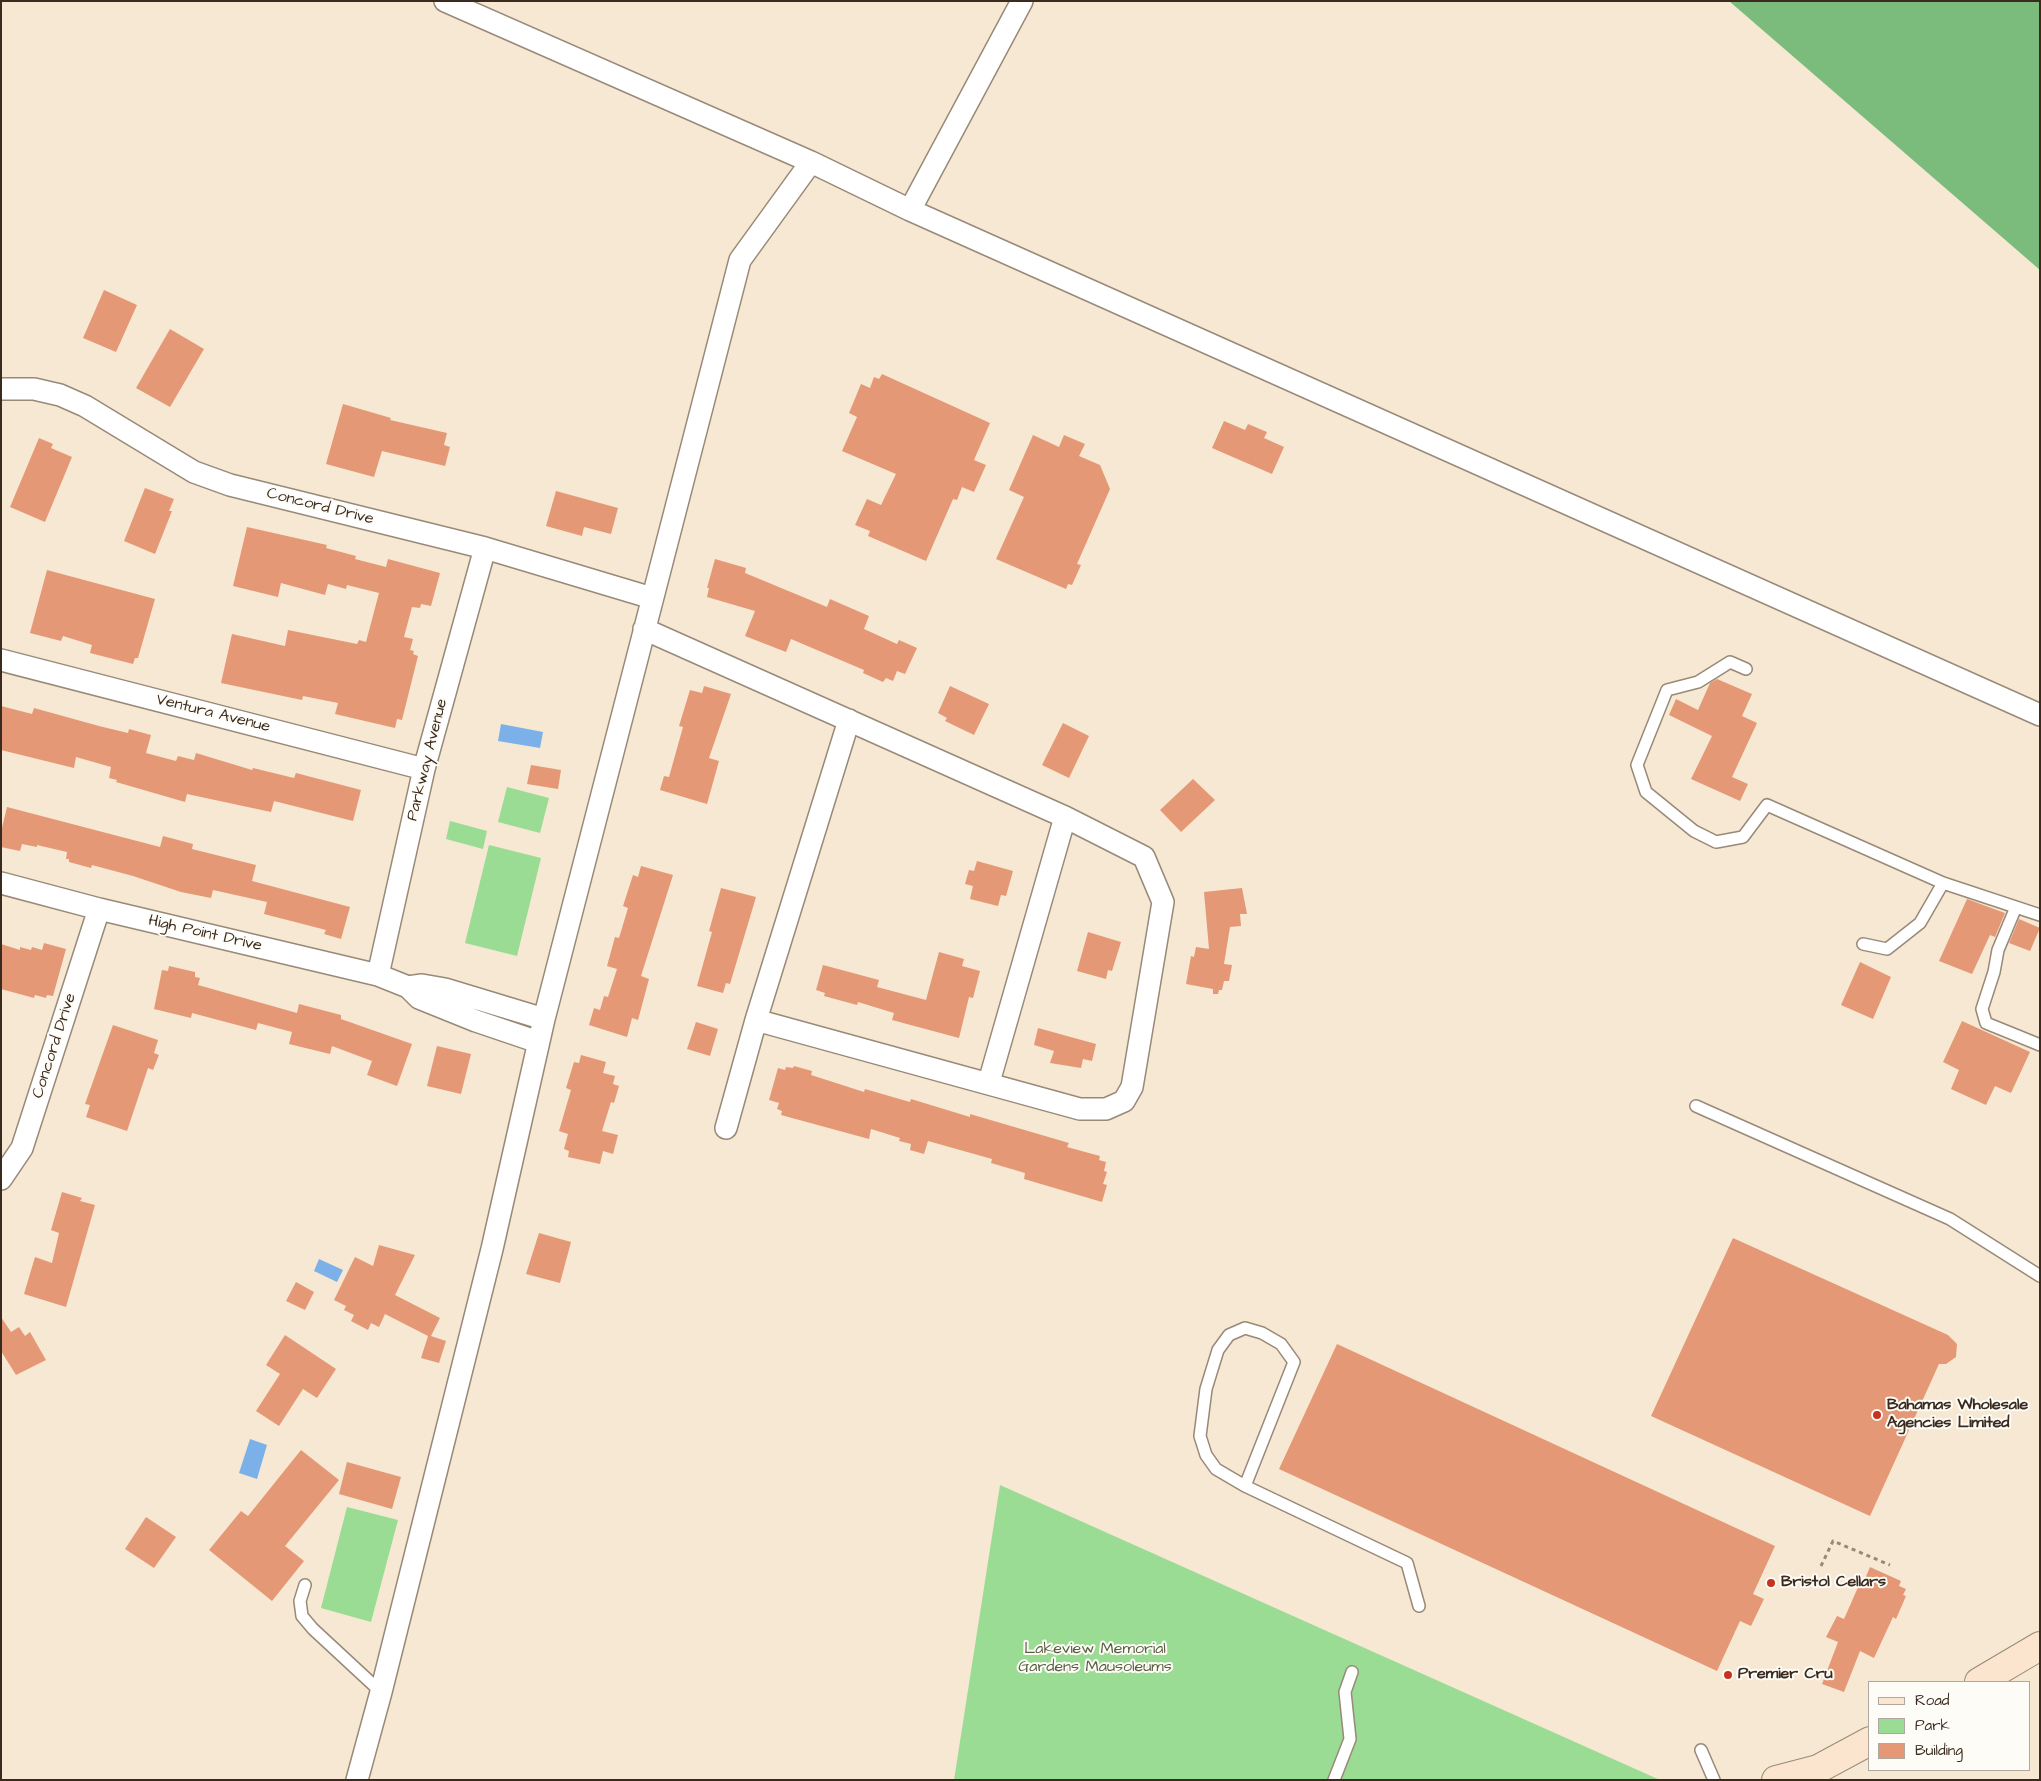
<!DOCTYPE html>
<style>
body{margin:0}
#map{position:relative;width:2041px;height:1781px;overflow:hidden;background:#f6e8d2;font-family:"Architects Daughter",sans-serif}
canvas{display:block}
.frame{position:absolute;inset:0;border:2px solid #3b2a1e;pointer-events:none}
.legend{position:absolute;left:1868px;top:1681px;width:162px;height:90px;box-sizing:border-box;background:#fdfcf7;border:1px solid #afa8a0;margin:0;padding:6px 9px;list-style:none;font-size:15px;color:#3b2a1e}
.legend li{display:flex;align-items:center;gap:10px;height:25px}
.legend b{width:25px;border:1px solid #afa8a0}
</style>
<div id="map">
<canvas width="2041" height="1781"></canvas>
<div class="frame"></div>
<ul class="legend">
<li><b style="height:6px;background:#fce5cf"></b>Road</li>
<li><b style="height:14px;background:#9adc93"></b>Park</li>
<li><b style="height:14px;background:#e59876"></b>Building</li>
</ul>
</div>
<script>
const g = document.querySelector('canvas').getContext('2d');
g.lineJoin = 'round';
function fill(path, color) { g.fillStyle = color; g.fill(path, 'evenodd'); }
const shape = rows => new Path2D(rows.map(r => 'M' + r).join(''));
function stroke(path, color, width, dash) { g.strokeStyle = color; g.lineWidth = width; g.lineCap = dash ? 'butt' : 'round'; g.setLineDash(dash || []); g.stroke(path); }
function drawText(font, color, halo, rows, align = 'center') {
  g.font = font + ' "Architects Daughter",sans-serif'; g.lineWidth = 4; g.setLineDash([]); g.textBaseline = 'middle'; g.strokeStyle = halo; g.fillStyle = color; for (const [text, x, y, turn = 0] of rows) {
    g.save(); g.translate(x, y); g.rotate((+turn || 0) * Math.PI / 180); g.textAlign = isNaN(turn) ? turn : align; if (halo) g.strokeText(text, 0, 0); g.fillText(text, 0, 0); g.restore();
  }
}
const green = shape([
 [507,787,549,798,540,833,498,822],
 [450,821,487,831,483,849,446,839],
 [489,845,541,858,517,956,465,943],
 [1000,1485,1660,1780,954,1780],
 [347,1507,398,1520,371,1622,321,1608]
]);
const forest = shape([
 [1729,1,2040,1,2040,270]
]);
const water = shape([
 [501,724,543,732,540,748,498,741],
 [319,1259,343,1270,337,1282,314,1271],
 [250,1439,267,1445,257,1479,239,1473]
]);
const building = shape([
 [104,290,137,305,116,352,83,338],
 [170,329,204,349,170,407,136,388],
 [882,374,990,423,974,460,986,465,974,492,962,487,957,500,953,499,926,561,868,536,870,531,855,525,867,499,881,505,896,474,842,451,857,417,849,413,861,384,870,388,874,377,879,379],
 [343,404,391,418,390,420,447,433,444,445,450,447,445,466,382,451,374,477,326,464],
 [1224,421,1245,430,1248,424,1267,432,1264,438,1284,447,1272,474,1212,448],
 [1033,435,1059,447,1064,435,1085,444,1079,456,1100,465,1110,489,1077,564,1081,565,1072,585,1068,584,1066,589,996,559,1024,497,1009,490],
 [39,438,53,444,51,448,72,457,45,522,10,507],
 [145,488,174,499,169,511,172,511,155,554,124,541],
 [556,491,618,508,611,534,584,527,582,536,546,526],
 [247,527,327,545,326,548,356,556,355,559,386,567,388,559,440,573,431,606,421,604,420,608,412,607,404,637,413,639,410,650,414,651,413,654,418,656,402,720,397,719,395,728,335,714,338,703,303,696,302,700,221,683,232,634,285,646,288,630,357,644,359,640,366,642,379,593,347,585,346,589,328,584,325,595,281,583,278,597,233,586],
 [715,559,746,568,745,573,827,607,830,599,869,616,864,629,897,644,899,640,917,648,905,674,897,671,893,681,886,678,883,682,863,673,864,670,791,639,786,652,745,636,755,611,707,597,709,588,707,588],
 [47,570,155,599,138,658,135,658,133,664,90,653,92,645,63,636,61,641,30,633],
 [1717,679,1752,694,1742,716,1757,723,1732,777,1748,784,1740,801,1691,779,1712,736,1669,715,1676,699,1698,710,1710,683],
 [704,686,731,694,709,758,719,761,707,804,660,790,664,776,669,777,683,727,679,726,690,690,702,693],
 [950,686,989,704,974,735,945,721,947,718,938,713],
 [1,706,32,714,34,708,99,726,128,733,129,729,151,735,146,753,176,761,178,756,194,760,196,753,252,770,253,768,294,778,296,773,361,790,353,821,274,801,271,812,187,794,185,802,116,782,117,780,109,778,111,767,76,757,74,768,1,750],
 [1063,723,1089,736,1069,778,1042,765],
 [531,765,561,770,558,789,527,784],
 [1193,779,1215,800,1181,832,1160,810],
 [7,807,160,847,163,836,193,844,192,849,256,865,252,881,350,907,341,939,324,934,326,930,264,914,267,902,213,890,211,898,181,892,133,876,92,865,91,868,69,862,69,859,66,859,67,852,37,845,37,847,22,844,20,851,1,847,1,832],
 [977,861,1013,871,1006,896,1001,895,998,906,970,899,973,886,965,884,969,870,974,871],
 [641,866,673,875,641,976,649,979,638,1020,632,1018,627,1037,589,1025,594,1008,600,1010,604,996,608,997,617,969,607,966,615,937,619,938,628,908,623,906,633,875,638,877],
 [721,888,756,897,730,984,726,983,723,993,697,986,712,932,709,931],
 [1242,888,1247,914,1240,914,1241,926,1230,927,1224,964,1232,965,1229,981,1224,981,1222,990,1219,990,1218,994,1213,994,1213,989,1186,984,1191,956,1194,957,1196,947,1209,949,1204,892],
 [1967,899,2005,913,1995,937,1990,935,1972,974,1939,961],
 [2019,919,2040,928,2030,951,2009,943],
 [1088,932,1121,942,1112,971,1108,970,1106,979,1077,971],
 [44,943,66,949,53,996,47,995,46,998,35,995,34,998,1,989,1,944,20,950,20,947,31,950,32,947,42,950],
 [939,952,964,959,962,966,980,971,973,998,969,997,959,1038,892,1020,894,1013,858,1002,857,1005,824,996,825,993,816,990,823,965,879,980,877,987,926,1000],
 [1860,962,1891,977,1873,1019,1841,1005],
 [169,966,195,972,195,977,200,978,198,985,297,1013,299,1004,341,1015,341,1019,412,1044,397,1086,367,1075,372,1061,332,1046,330,1054,289,1044,292,1032,258,1023,256,1030,192,1013,191,1018,154,1009,162,970,168,971],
 [1962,1021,2030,1052,2011,1093,1995,1086,1986,1105,1951,1089,1959,1070,1943,1062],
 [696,1022,718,1029,710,1056,687,1049],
 [113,1025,158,1040,154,1053,159,1055,153,1070,148,1068,127,1131,86,1117,90,1105,85,1104],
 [1038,1028,1096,1044,1092,1061,1083,1059,1081,1068,1050,1063,1054,1051,1034,1045],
 [437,1046,471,1054,461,1094,427,1086],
 [581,1055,606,1062,603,1073,615,1076,613,1084,619,1086,614,1103,611,1102,602,1131,618,1135,613,1154,603,1151,600,1164,568,1157,569,1151,564,1149,568,1134,559,1131,571,1090,566,1088,574,1062,579,1063],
 [794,1066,812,1071,811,1075,864,1092,865,1089,910,1102,911,1099,970,1117,970,1114,1069,1143,1067,1147,1100,1156,1099,1160,1106,1162,1104,1171,1107,1172,1103,1184,1107,1185,1102,1202,1024,1179,1025,1173,991,1163,992,1159,928,1141,924,1154,910,1150,911,1144,899,1141,900,1138,871,1129,869,1139,781,1115,782,1111,777,1109,779,1103,769,1100,778,1068,785,1070,786,1067,793,1068],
 [62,1192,82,1198,80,1201,95,1205,66,1307,24,1294,35,1257,52,1263,59,1233,51,1230],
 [539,1233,571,1242,560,1283,526,1274],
 [1733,1238,1948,1335,1957,1344,1956,1357,1946,1364,1939,1364,1870,1516,1651,1416],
 [379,1245,415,1255,395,1295,440,1318,431,1336,446,1341,439,1363,421,1358,428,1336,385,1314,379,1327,371,1323,368,1330,351,1321,354,1315,344,1310,346,1306,334,1300,355,1257,373,1266],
 [296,1282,314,1292,305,1310,286,1301],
 [1,1317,11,1332,19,1327,25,1336,30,1332,46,1360,16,1375,1,1351],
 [285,1335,336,1369,317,1398,303,1389,279,1426,256,1411,280,1374,266,1365],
 [1337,1344,1775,1546,1753,1594,1764,1599,1751,1626,1740,1621,1717,1671,1279,1469],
 [301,1450,339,1480,285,1546,304,1561,272,1601,209,1550,241,1511,248,1516],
 [347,1462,401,1477,392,1509,339,1494],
 [146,1517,176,1537,154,1568,125,1549],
 [1870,1567,1901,1581,1899,1586,1906,1589,1903,1595,1906,1596,1896,1619,1893,1617,1874,1658,1860,1651,1844,1692,1822,1684,1838,1642,1826,1637,1837,1616,1844,1619,1859,1585,1862,1586]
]);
const path = shape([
 [1821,1566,1833,1541,1890,1565]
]);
const lane = shape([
 [1746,669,1730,662,1698,682,1667,690,1637,765,1646,792,1694,831,1716,842,1743,837,1767,805,1943,883,2040,915],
 [2016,907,1998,950,1994,972,1982,1009,1986,1023,2040,1045],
 [1863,944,1887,949,1920,923,1943,883],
 [1696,1106,1950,1219,2040,1276],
 [1245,1486,1294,1362,1281,1344,1262,1333,1245,1328,1229,1335,1218,1350,1206,1389,1200,1436,1206,1455,1216,1469,1245,1486,1407,1563,1419,1606],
 [305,1585,300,1601,302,1616,313,1629,381,1692],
 [1701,1750,1714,1780],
 [1334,1780,1350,1739,1345,1692,1352,1672]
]);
const street = shape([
 [445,1,811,162,910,210,2040,715],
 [910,210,1022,1],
 [1,389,34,389,60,395,85,406,194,472,230,485,485,548,652,598],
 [644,629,1065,817,1144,857,1163,902,1132,1087,1124,1101,1106,1109,1080,1109,756,1020],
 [1,660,424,769],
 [1,883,99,909,378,975,408,987,419,998,476,1021,538,1042],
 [378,975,424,769,485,548],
 [408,987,422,985,445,989,544,1019],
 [989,1082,1065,817],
 [726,1128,756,1020,849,720],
 [1,1179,22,1148,99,909],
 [357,1780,381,1692,492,1249,544,1019,740,260,811,162]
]);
const secondary = shape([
 [1979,1682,2040,1646],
 [1776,1780,1818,1769,1870,1741]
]);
const markers = [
 [1877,1415,5,"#c8321e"],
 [1771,1583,5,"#c8321e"],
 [1728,1675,5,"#c8321e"]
];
const streetNames = [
 ["Concord Drive",320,507,14],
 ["Ventura Avenue",213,714,14],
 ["Parkway Avenue",428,760,-76],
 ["High Point Drive",205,934,13],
 ["Concord Drive",55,1046,-72]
];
const poiNames = [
 ["Bahamas Wholesale",1887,1406],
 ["Agencies Limited",1887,1424],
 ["Bristol Cellars",1781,1583],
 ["Premier Cru",1738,1675]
];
const parkNames = [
 ["Lakeview Memorial",1095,1650],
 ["Gardens Mausoleums",1095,1668]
];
fill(green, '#9adc93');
fill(forest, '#7bbc7d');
fill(water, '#7bb0e9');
fill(building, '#e59876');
stroke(lane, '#988978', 14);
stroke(street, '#988978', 24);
stroke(secondary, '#988978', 30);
stroke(path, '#988978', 3, [4, 4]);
stroke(lane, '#fff', 11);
stroke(street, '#fff', 21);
stroke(secondary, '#fce5cf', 28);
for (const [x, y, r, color] of markers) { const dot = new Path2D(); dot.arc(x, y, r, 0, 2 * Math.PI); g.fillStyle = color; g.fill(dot); stroke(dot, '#fdfcf7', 2); }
drawText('16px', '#3b2a1e', '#fdfcf7', streetNames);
drawText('bold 16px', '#3b2a1e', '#fdfcf7', poiNames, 'left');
drawText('16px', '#585f41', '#fdfcf7', parkNames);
</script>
